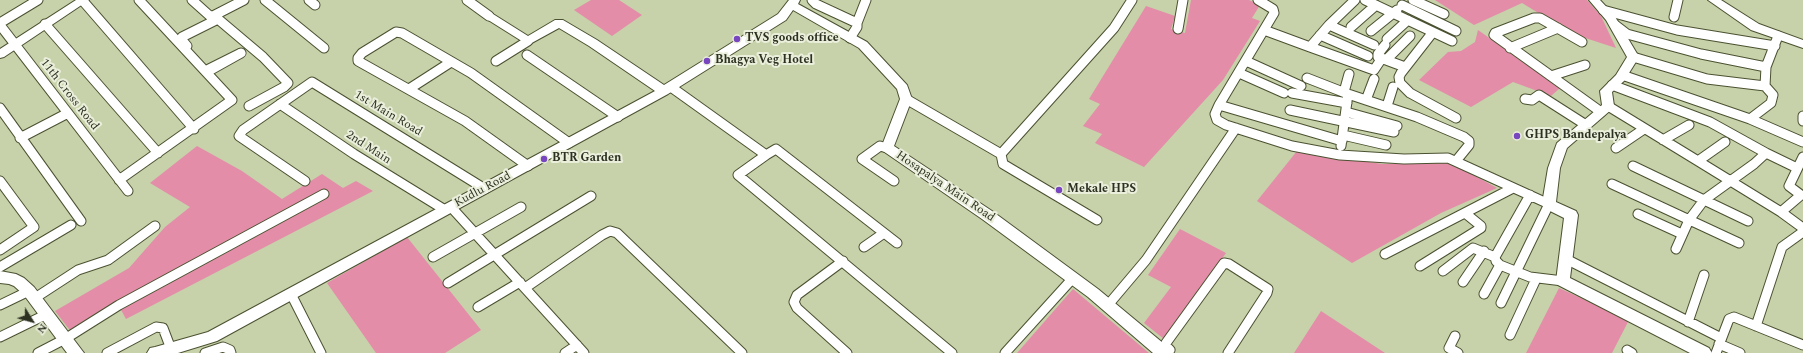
<!DOCTYPE html>
<style>
body{margin:0}
#map{position:relative;width:1803px;height:353px;overflow:hidden;background:#c7d1aa;font-family:Spectral,serif}
canvas{display:block}
.north{position:absolute;left:12px;top:301px;width:40px;height:40px;-webkit-text-stroke:3px #eaefdb;paint-order:stroke;rotate:127deg;font-size:11px;font-weight:700;line-height:16px;text-align:center;color:#2c3021}
.north::after{content:'';display:block;margin:auto;width:14px;height:18px;background:#2c3021;clip-path:polygon(50% 0,100% 100%,50% 72%,0 100%)}
</style>
<div id="map">
<canvas width="1803" height="353"></canvas>
<div class="north">N</div>
</div>
<script>
const g = document.querySelector('canvas').getContext('2d');
g.lineJoin = 'round';
function fill(path, color) { g.fillStyle = color; g.fill(path, 'evenodd'); }
const shape = rows => new Path2D(rows.map(r => 'M' + r).join(''));
function stroke(path, color, width, dash) { g.strokeStyle = color; g.lineWidth = width; g.lineCap = dash ? 'butt' : 'round'; g.setLineDash(dash || []); g.stroke(path); }
function drawText(font, color, halo, rows, align = 'center') {
  g.font = font + ' Spectral,serif'; g.lineWidth = 4; g.setLineDash([]); g.textBaseline = 'middle'; g.strokeStyle = halo; g.fillStyle = color; for (const [text, x, y, turn = 0] of rows) {
    g.save(); g.translate(x, y); g.rotate((+turn || 0) * Math.PI / 180); g.textAlign = isNaN(turn) ? turn : align; if (halo) g.strokeText(text, 0, 0); g.fillText(text, 0, 0); g.restore();
  }
}
const green = shape([
 [591,0,619,0,642,15,612,36,574,10],
 [1191,0,1249,0,1260,5,1252,18,1260,21,1223,80,1144,167,1095,143,1102,134,1083,126,1100,104,1089,99,1146,6,1175,16,1171,29,1185,33],
 [1435,0,1587,0,1601,16,1616,48,1573,34,1522,3,1474,25],
 [1478,30,1560,88,1551,96,1513,82,1471,107,1419,80,1448,52,1461,51,1475,42],
 [197,146,242,171,282,199,322,174,343,188,356,181,373,191,126,319,120,308,72,333,55,311,129,268,165,227,190,207,150,183],
 [1297,151,1382,164,1452,163,1497,188,1441,213,1352,263,1257,201],
 [1180,229,1226,253,1164,339,1144,323,1171,287,1148,275],
 [407,237,481,330,445,353,376,353,327,283],
 [1559,288,1629,320,1612,353,1526,353],
 [1073,289,1149,353,1017,353],
 [1321,311,1385,353,1294,353]
]);
const street = shape([
 [192,0,211,17,244,0],
 [265,0,324,48],
 [309,0,315,5],
 [467,0,489,16],
 [812,0,816,4,857,23],
 [1258,0,1273,9,1274,13,1219,105,1215,114,1217,120,1226,125,1292,146,1340,155,1404,159,1448,158,1549,204,1501,303],
 [1365,0,1452,41],
 [1413,0,1444,14],
 [83,1,194,129],
 [1402,5,1456,31],
 [1603,10,1677,30,1775,46],
 [1674,17,1678,0],
 [0,23,38,0],
 [45,24,158,153],
 [1614,24,1627,34,1701,54,1766,67],
 [0,25,128,191],
 [1329,25,1374,45],
 [1351,27,1376,5],
 [1178,29,1183,0],
 [1264,30,1310,47,1329,25,1355,0],
 [1371,31,1397,10],
 [1433,32,1401,73,1399,77,1400,83,1410,93,1456,118],
 [1320,35,1368,56],
 [850,38,857,27,857,23,866,0],
 [1387,39,1408,20],
 [1582,42,1540,18,1534,18,1495,33,1494,35,1601,112],
 [1385,45,1378,54,1378,57,1405,67],
 [187,46,181,39,182,37,218,19,263,57,288,83,284,87,249,106],
 [1310,47,1374,70,1382,58],
 [1510,48,1558,28],
 [527,55,618,117],
 [1633,57,1707,79,1765,86],
 [1386,60,1410,36],
 [496,61,528,41],
 [1246,61,1301,86],
 [205,71,241,53,207,72],
 [1239,73,1284,93],
 [1622,75,1750,119,1803,142],
 [1551,76,1585,65],
 [1307,78,1348,94,1417,117,1464,137,1469,141,1469,145,1456,161],
 [1612,85,1710,122,1766,153],
 [671,87,766,155,776,149,897,243],
 [409,89,451,62],
 [1344,92,1349,74],
 [1292,93,1347,103],
 [906,99,1001,154,1114,28,1132,0],
 [1525,99,1532,100,1539,95,1586,125],
 [1366,100,1374,79],
 [280,104,354,154,445,210],
 [1219,105,1342,141],
 [1387,106,1393,87],
 [1608,106,1698,161,1725,142],
 [0,108,81,221],
 [1290,110,1394,132],
 [1346,112,1397,126],
 [1803,116,1803,121],
 [1750,119,1771,103,1773,95,1765,86,1766,67,1778,36],
 [1343,135,1386,145],
 [20,138,68,113],
 [1663,140,1689,125],
 [1341,146,1348,94],
 [887,148,880,146,862,159,894,181],
 [1616,148,1644,129],
 [1001,154,1003,164,1097,220],
 [766,155,738,175,952,353],
 [1698,161,1781,212,1803,228],
 [528,166,465,121,358,61,358,58,362,53,396,32,402,33,471,73,569,143],
 [1633,166,1748,221],
 [119,180,232,100,139,0],
 [0,181,34,227,0,250],
 [305,181,239,136,243,130,312,82,485,189],
 [1612,184,1739,243],
 [1530,195,1495,257,1496,261,1500,265,1530,277,1563,281],
 [451,207,584,353],
 [1781,212,1801,195,1789,186,1803,157],
 [1638,214,1682,234],
 [864,247,884,233],
 [1676,249,1689,220,1704,200,1754,164,1766,153,1797,168],
 [1385,254,1513,188],
 [433,257,521,207],
 [1566,259,1721,338],
 [843,261,797,295,794,302,797,308,847,353],
 [1420,266,1481,228,1481,226,1465,213],
 [0,267,71,225],
 [1443,271,1473,248,1495,257],
 [1463,282,1484,251],
 [448,283,591,196],
 [525,288,602,235,610,231,617,233,742,353],
 [291,294,321,353],
 [1484,294,1500,265],
 [35,298,78,270,108,260,155,226],
 [0,305,29,291],
 [1108,305,1146,260,1236,128],
 [478,307,520,282],
 [1688,322,1704,275],
 [1756,326,1782,247,1803,232],
 [1510,335,1536,279],
 [1455,336,1449,348,1458,353],
 [0,337,47,314],
 [1719,344,1740,353],
 [1627,350,1632,353],
 [38,353,65,339,119,305,324,194],
 [107,353,156,327,163,328,171,349],
 [205,353,223,347,230,350,231,353],
 [565,353,577,345],
 [1005,353,1073,278],
 [1168,353,1170,350,1166,346,1166,343,1224,263,1229,264,1268,289,1267,293,1228,353],
 [1716,353,1729,319,1734,317,1803,345]
]);
const secondary = shape([
 [76,0,89,0,4,57,0,58,0,49,76,0],
 [789,0,800,0,798,4,867,42,907,85,912,99,894,146,992,211,1098,289,1169,348,1172,353,1153,353,1088,297,982,219,883,151,881,148,900,99,897,89,859,48,793,10,786,20,668,94,217,341,178,353,147,353,150,348,155,347,208,332,655,91,589,46,559,28,528,45,485,18,483,16,485,14,493,14,528,36,555,20,563,20,597,40,664,85,778,14,789,0],
 [1589,0,1600,0,1614,15,1639,57,1624,81,1612,92,1614,106,1612,109,1567,148,1560,168,1556,202,1576,211,1578,215,1570,278,1709,348,1712,353,1690,353,1558,285,1556,281,1564,218,1544,208,1542,204,1548,168,1557,143,1602,105,1600,91,1616,75,1627,57,1606,20,1589,0],
 [1708,0,1721,0,1759,24,1803,40,1803,48,1751,30,1708,0],
 [0,271,16,274,24,278,34,287,84,353,67,353,24,295,14,286,9,284,0,283,0,271]
]);
const markers = [
 [737,39,4,"#7846be"],
 [707,61,4,"#7846be"],
 [1517,136,4,"#7846be"],
 [544,159,4,"#7846be"],
 [1059,190,4,"#7846be"]
];
const poiNames = [
 ["TVS goods office",745,39],
 ["Bhagya Veg Hotel",715,61],
 ["GHPS Bandepalya",1525,136],
 ["BTR Garden",552,159],
 ["Mekale HPS",1067,190]
];
const streetNames = [
 ["11th Cross Road",69,95,52],
 ["1st Main Road",388,114,31],
 ["2nd Main",368,148,33],
 ["Hosapalya Main Road",945,187,34],
 ["Kudlu Road",483,190,-28]
];
fill(green, '#e38da9');
stroke(street, '#4a5130', 11);
stroke(secondary, '#4a5130', 2);
stroke(street, '#fff', 9);
fill(secondary, '#fff');
for (const [x, y, r, color] of markers) { const dot = new Path2D(); dot.arc(x, y, r, 0, 2 * Math.PI); g.fillStyle = color; g.fill(dot); stroke(dot, '#eaefdb', 1.5); }
drawText('bold 12px', '#2c3021', '#eaefdb', poiNames, 'left');
drawText('12px', '#2c3021', '#eaefdb', streetNames);
</script>
